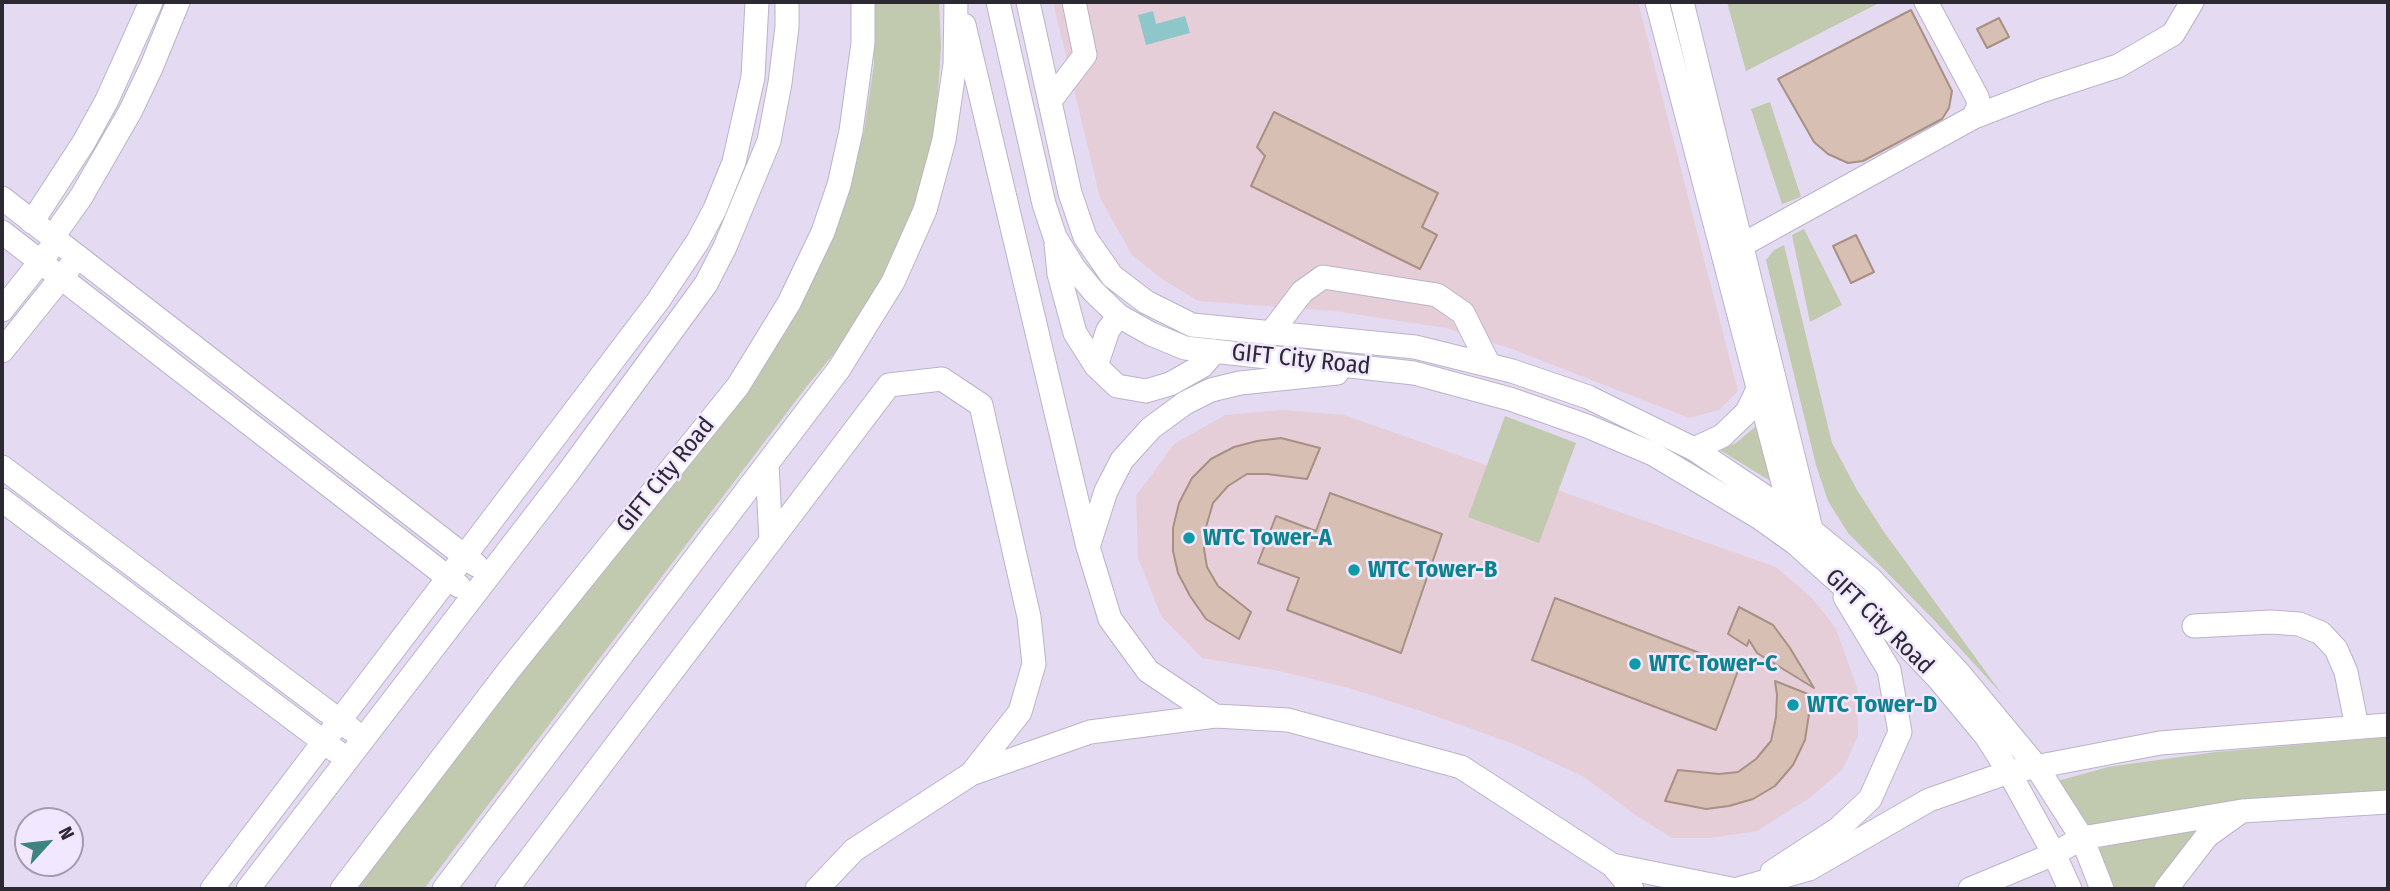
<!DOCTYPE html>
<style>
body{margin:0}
#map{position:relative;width:2390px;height:891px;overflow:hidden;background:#e4daf2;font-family:"Fira Sans Condensed",sans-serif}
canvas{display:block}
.frame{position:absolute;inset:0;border:4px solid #2d2932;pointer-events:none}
.north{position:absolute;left:14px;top:807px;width:70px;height:70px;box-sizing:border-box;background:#f1e7ff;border:2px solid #a39bad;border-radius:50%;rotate:63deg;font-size:19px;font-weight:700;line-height:28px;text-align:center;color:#2d2932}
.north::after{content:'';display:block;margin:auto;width:24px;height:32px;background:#3d847e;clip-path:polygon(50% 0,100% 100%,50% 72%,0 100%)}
</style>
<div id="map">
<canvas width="2390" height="891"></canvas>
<div class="frame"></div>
<div class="north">N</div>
</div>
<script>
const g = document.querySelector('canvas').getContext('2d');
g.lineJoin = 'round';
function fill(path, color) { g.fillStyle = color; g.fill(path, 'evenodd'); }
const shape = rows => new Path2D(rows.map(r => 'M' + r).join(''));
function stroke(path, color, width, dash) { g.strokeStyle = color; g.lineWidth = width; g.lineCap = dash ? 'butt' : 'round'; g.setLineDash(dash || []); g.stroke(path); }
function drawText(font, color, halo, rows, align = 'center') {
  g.font = font + ' "Fira Sans Condensed",sans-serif'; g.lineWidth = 5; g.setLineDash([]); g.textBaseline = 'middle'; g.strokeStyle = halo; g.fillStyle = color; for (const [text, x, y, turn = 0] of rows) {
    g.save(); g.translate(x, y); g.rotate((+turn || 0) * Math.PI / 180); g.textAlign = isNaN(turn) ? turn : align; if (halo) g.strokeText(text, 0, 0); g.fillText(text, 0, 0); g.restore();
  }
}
const commercial = shape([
 [1053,2,1638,2,1738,391,1719,410,1689,418,1512,349,1446,328,1334,311,1198,301,1162,279,1132,255,1100,198],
 [1282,410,1344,415,1776,567,1812,598,1836,629,1857,688,1858,736,1843,769,1811,797,1757,831,1710,838,1672,838,1637,816,1584,777,1514,744,1424,712,1349,688,1279,671,1202,658,1161,616,1138,558,1136,496,1174,444,1225,415]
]);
const green = shape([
 [874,2,939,2,941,46,935,139,920,192,900,247,862,320,807,386,424,889,353,889,634,526,786,332,819,262,849,189,864,131,874,64],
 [1727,2,1881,2,1746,71],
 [1770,102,1801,197,1782,204,1751,109],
 [1804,229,1842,305,1810,322,1792,235],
 [1784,245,1832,443,1857,490,1884,532,2002,694,1932,618,1848,533,1828,501,1816,465,1766,260,1774,250],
 [1505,416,1576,443,1539,543,1468,517],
 [1756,426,1772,482,1720,450,1736,443],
 [2388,737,2388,790,2220,804,2080,828,2054,782,2108,767,2216,752],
 [2212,825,2157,889,2110,889,2092,850,2135,838]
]);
const water = shape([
 [1153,11,1156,24,1185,16,1190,33,1146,45,1138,15]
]);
const building = shape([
 [1911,10,1952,91,1949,108,1942,119,1863,161,1848,163,1828,154,1814,142,1778,79,1911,10],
 [1999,18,2009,37,1987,48,1977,29,1999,18],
 [1274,112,1438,193,1422,227,1437,235,1420,269,1251,186,1265,156,1257,147,1274,112],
 [1856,235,1874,272,1851,283,1833,246,1856,235],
 [1281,438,1320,448,1307,479,1267,474,1247,474,1228,486,1213,503,1206,527,1204,549,1207,567,1218,586,1251,612,1239,639,1206,619,1190,596,1178,573,1173,551,1173,528,1179,503,1192,478,1211,459,1234,447,1257,441,1281,438],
 [1330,493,1442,534,1401,653,1287,610,1299,578,1258,563,1276,516,1316,531,1330,493],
 [1555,598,1739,668,1716,730,1532,660,1555,598],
 [1739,607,1773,625,1790,648,1814,688,1757,653,1749,640,1747,646,1728,634,1739,607],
 [1775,681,1808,694,1809,714,1805,740,1793,765,1775,786,1753,799,1729,806,1706,809,1665,801,1678,770,1719,774,1738,772,1756,759,1771,741,1776,717,1777,695,1775,681]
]);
const minor = shape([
 [998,2,1044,204,1055,237,1074,268,1094,292,1119,316,1151,334,1185,348,1414,373,1510,399,1587,426,1653,454,1760,518,1795,543,1890,628,1937,677,1986,736,2009,772,2054,854,2070,889],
 [1028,2,1070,193,1085,237,1112,276,1146,302,1192,325,1415,347,1512,371,1588,397,1694,449,1791,514,1871,579,1959,673,2036,766,2082,838,2102,889],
 [1657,2,1788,502],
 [1682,2,1812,533],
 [964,25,1088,547,1110,619,1148,671,1215,716],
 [1050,101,1085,55,1074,2],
 [1974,117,2044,90,2118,66,2173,34,2192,2],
 [2,198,476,565],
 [32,222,84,142,107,100,151,2],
 [2,232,459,586],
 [52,238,81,197,130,112,151,68,178,2],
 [1056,244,1059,274,1075,333,1096,366,1117,386,1146,391,1170,384,1202,366,1215,351],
 [1742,245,1974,117,1979,104,1977,97,1926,2],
 [2,310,48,252],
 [1270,334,1302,292,1323,277,1437,295,1463,313,1489,365],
 [2,351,69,268],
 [1096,366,1108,330,1119,316],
 [1694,449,1722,436,1747,412,1759,387],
 [767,464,771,541],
 [2,467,352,730],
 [2,500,336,751],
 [1088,547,1106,491,1122,460,1151,428,1185,403,1211,390,1240,383,1337,373],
 [2194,626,2271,622,2299,624,2321,633,2336,649,2346,672,2357,727],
 [1612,865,1731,889],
 [1772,872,1838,829,1870,799,1900,732,1889,670,1845,597],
 [212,889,658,301,698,241,715,209,734,162,753,77,757,2],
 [248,889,567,474,706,284,725,247,769,141,780,83,787,27,787,2],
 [342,889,509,670,738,386,789,303,823,232,839,185,851,131,863,43,863,2],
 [444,889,839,369,893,282,925,210,944,140,955,64,956,2],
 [507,889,889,385,942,379,981,405,1029,617,1034,664,1020,712,971,774],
 [817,889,854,850,971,774,1090,732,1215,716,1288,720,1461,767,1612,865,1632,889],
 [1738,889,1809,869,1929,800,2009,772,2160,743,2388,725],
 [1970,889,2054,854,2082,838,2242,811,2388,802],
 [2166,889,2207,836,2239,813]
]);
const markers = [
 [1189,538,7,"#0f9aa8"],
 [1354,570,7,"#0f9aa8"],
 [1635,664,7,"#0f9aa8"],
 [1793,705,7,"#0f9aa8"]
];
const streetNames = [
 ["GIFT City Road",1301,360,6],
 ["GIFT City Road",666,475,-51],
 ["GIFT City Road",1879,622,44]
];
const cultureNames = [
 ["WTC Tower-A",1203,538],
 ["WTC Tower-B",1368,570],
 ["WTC Tower-C",1649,664],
 ["WTC Tower-D",1807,705]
];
fill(commercial, '#e6ced8');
fill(green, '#c1c9af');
fill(water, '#8ec7ca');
fill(building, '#d8bfb3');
stroke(building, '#a89085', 2);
stroke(minor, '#bcb2c9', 25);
stroke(minor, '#fff', 23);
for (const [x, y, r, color] of markers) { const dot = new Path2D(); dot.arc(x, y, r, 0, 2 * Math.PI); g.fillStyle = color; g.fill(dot); stroke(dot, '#f1e7ff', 2.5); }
drawText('24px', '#2d2932', '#f1e7ff', streetNames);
drawText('bold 24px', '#0d838f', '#f1e7ff', cultureNames, 'left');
</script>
